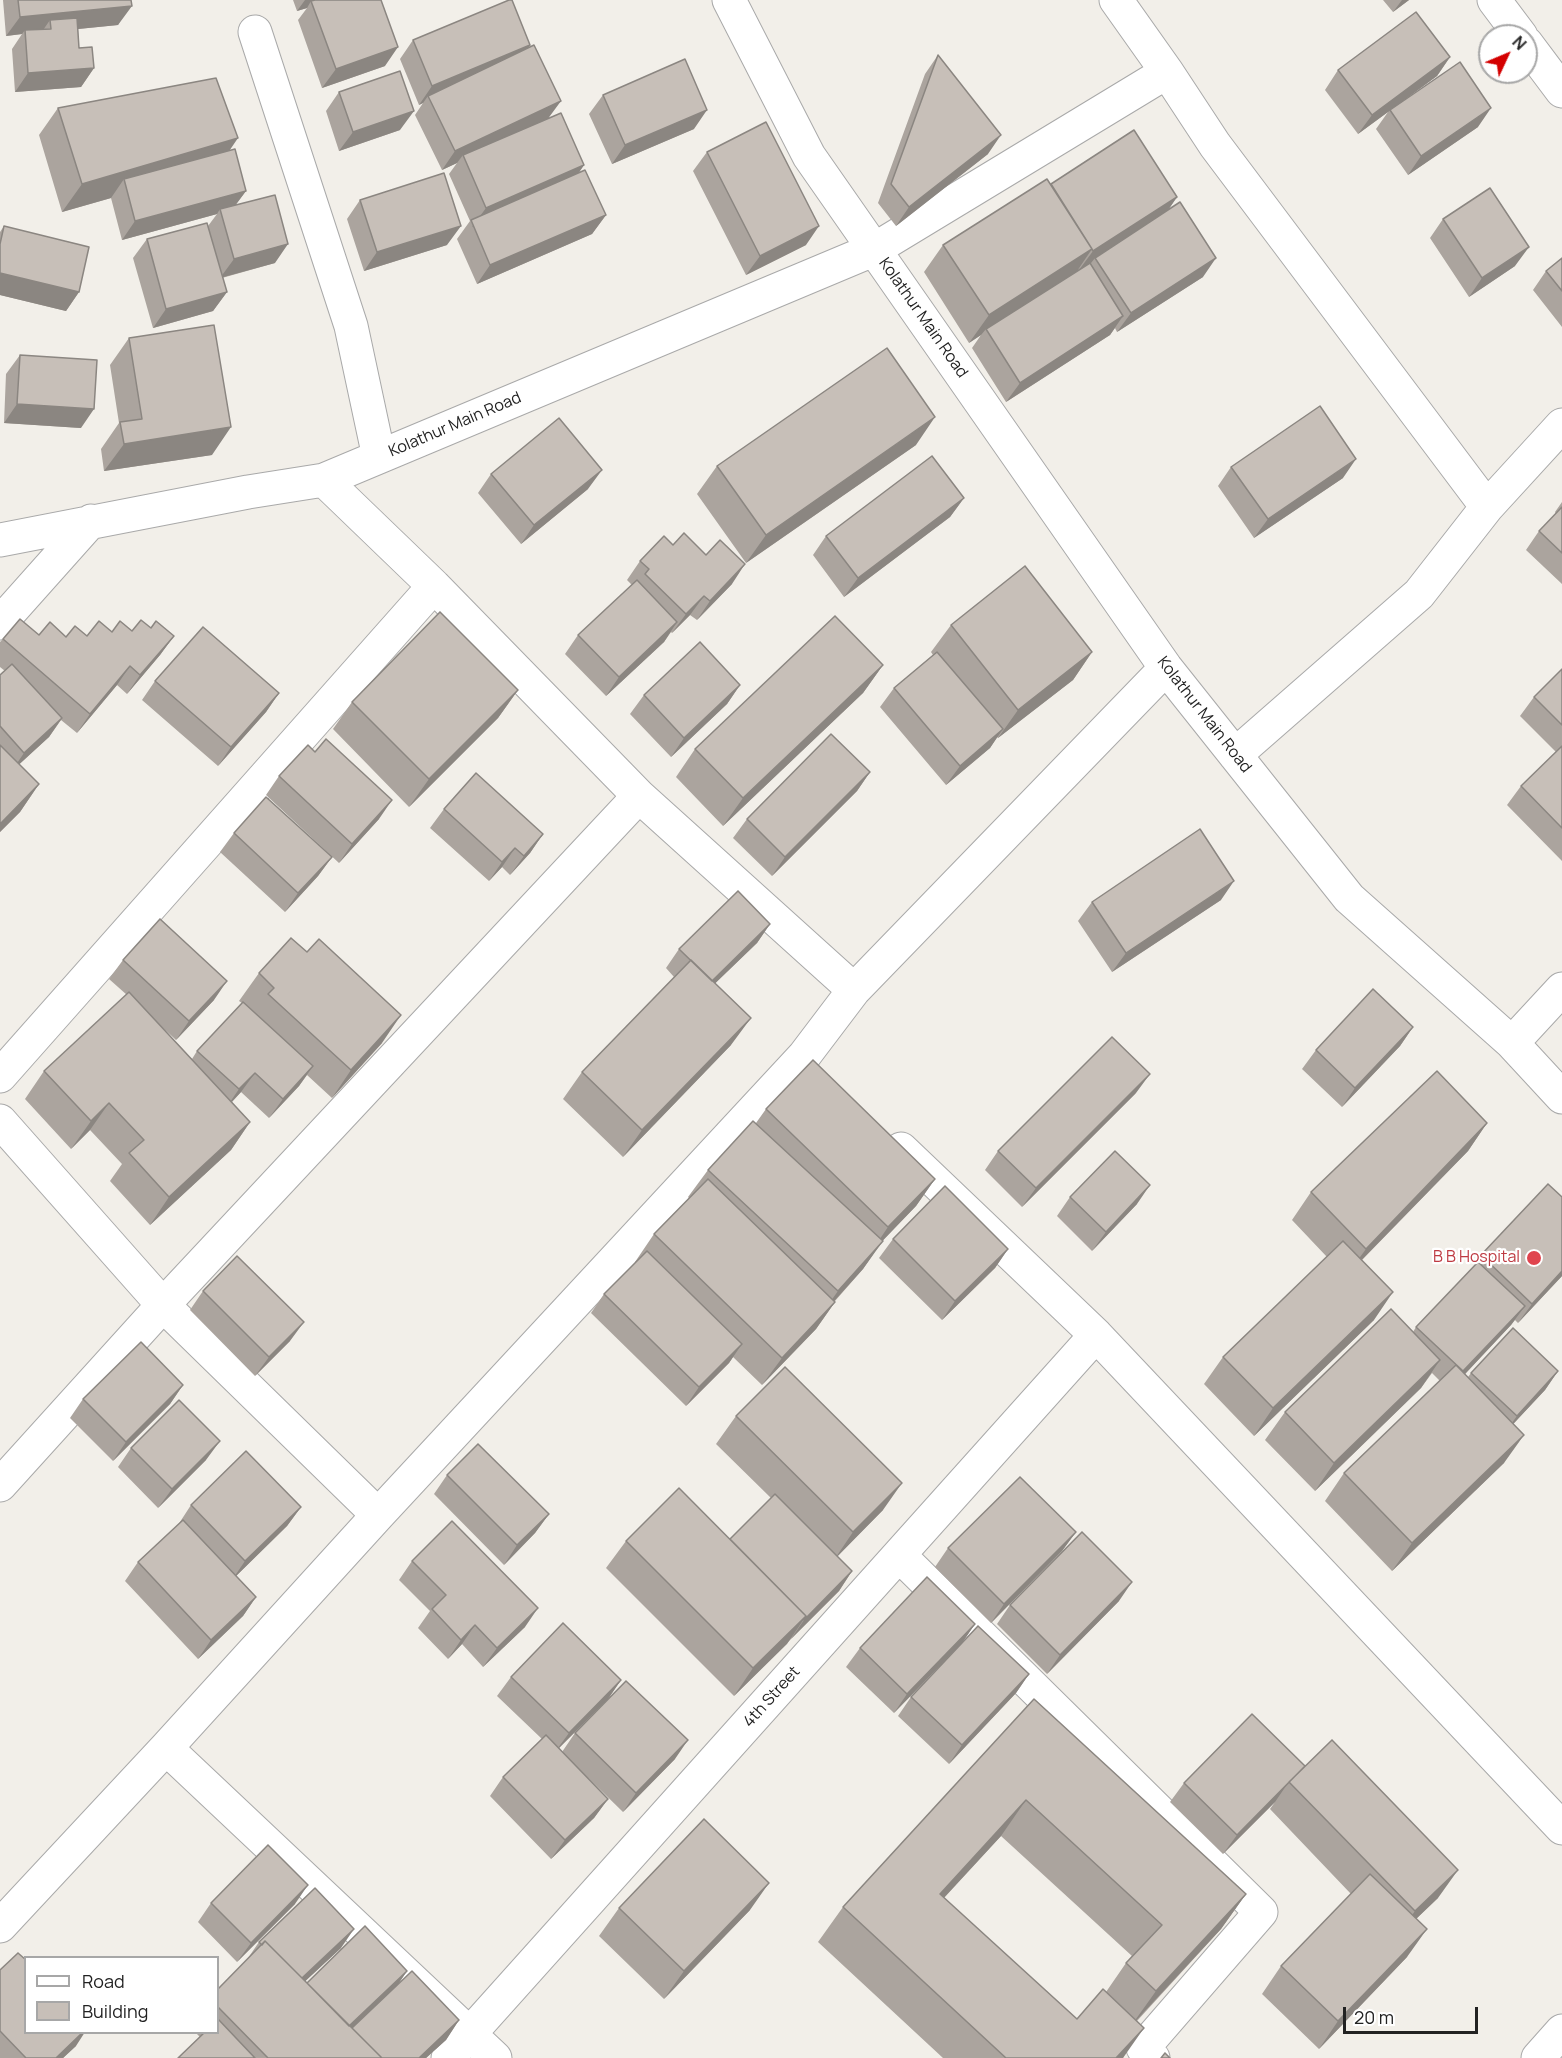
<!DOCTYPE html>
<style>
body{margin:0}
#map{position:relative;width:1562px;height:2058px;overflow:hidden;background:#f2efe9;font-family:Manrope,sans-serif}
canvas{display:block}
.legend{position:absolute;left:24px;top:1956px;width:195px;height:78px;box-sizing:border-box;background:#fff;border:2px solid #a7a7a7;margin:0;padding:8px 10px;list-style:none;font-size:18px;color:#222}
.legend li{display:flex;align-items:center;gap:12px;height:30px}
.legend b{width:30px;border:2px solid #a7a7a7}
.north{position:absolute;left:1478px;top:24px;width:60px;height:60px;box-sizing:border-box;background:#fff;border:2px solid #a7a7a7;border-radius:50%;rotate:46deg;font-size:16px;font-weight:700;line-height:24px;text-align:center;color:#222}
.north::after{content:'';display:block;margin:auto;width:21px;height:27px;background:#d40000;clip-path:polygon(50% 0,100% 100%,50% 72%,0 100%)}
.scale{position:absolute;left:1343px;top:2007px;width:135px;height:27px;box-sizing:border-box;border:3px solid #222;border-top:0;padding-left:8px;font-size:18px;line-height:21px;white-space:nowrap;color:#222;-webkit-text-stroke:4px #fff;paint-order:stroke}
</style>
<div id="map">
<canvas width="1562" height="2058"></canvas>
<ul class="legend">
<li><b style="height:8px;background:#fff"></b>Road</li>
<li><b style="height:16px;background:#c7bfb8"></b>Building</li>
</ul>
<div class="north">N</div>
<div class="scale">20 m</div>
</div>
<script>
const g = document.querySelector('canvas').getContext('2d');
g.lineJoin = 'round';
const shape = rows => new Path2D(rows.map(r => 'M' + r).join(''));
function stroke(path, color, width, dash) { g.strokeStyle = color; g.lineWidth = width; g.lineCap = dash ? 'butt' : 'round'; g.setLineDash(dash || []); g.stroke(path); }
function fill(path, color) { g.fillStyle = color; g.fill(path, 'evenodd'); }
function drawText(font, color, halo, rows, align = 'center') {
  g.font = font + ' Manrope,sans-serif'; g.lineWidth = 4.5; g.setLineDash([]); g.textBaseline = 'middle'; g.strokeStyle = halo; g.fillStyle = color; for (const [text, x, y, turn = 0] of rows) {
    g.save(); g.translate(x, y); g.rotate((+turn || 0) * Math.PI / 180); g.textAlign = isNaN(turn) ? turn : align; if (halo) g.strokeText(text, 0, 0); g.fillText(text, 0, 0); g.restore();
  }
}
const minor = shape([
 [729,0,809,156,1166,668,1349,898,1512,1043,1562,1097],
 [1494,0,1521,36],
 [255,32,351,326,379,457],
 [1526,43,1562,91],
 [1167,72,1215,145,1487,507,1419,594,1235,755],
 [324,480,434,586,639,796,854,990],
 [1487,507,1562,425],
 [0,540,248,492,324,480,875,249,1167,72,1116,0],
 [0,623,91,521],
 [1512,1043,1562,989],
 [0,1076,434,586],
 [0,1121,163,1305,378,1515],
 [901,1149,1096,1335,1562,1828],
 [0,1485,163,1305,639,796],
 [899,1555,1261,1912,1143,2048,1153,2058],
 [166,1748,495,2058],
 [0,1926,166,1748,378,1515,804,1056,854,990,1166,668],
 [448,2058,1096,1335],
 [1538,2058,1562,2031]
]);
const wall = shape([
 [3,0,131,0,118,25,78,29,79,48,94,68,81,87,15,92,12,49,22,34,6,36],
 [293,0,381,0,385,66,322,88,298,20,307,8,297,11],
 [1383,0,1409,0,1393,12],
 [413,40,530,45,528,48,549,118,584,165,578,174,606,215,592,234,477,284,457,239,470,221,449,174,457,163,442,170,415,115,423,103,419,105,400,59],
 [938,55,988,154,896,226,878,203,925,74],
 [1450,57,1437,76,1403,101,1478,127,1408,175,1376,129,1388,112,1358,134,1325,90,1338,70],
 [339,92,400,130,339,151,326,111],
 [603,95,694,129,612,164,589,114],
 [58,108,229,151,246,191,235,205,275,263,222,278,227,292,213,311,153,328,133,258,147,239,208,226,217,214,122,240,111,198,62,212,39,135],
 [707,152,806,245,746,275,693,171],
 [1051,184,1177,197,1168,210,1203,277,1117,332,1115,328,1110,335,1006,402,972,348,981,335,969,343,924,272,943,245],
 [360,200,447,245,364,271,347,219],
 [1443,219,1515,266,1469,297,1430,238],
 [4,226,79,292,66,311,0,295,0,232],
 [1562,258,1562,327,1533,290,1546,271],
 [129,338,212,455,104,471,101,449,119,423,110,365],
 [20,355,81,428,4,423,6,374],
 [916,445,746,563,697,494,717,466],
 [1231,467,1343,478,1254,538,1218,486],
 [491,474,588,489,521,544,478,493],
 [964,498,950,517,844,597,813,555,826,536],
 [1562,502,1562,584,1526,550,1539,531,1556,514,1555,512],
 [673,545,732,584,697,620,690,615,672,633,671,632,664,642,606,696,565,654,578,635,632,585,627,580,640,561],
 [951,625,1092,652,1073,680,998,738,997,737,990,748,946,785,880,707,894,688,933,655,931,652],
 [151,628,174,636,160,655,127,694,117,685,77,733,61,720,49,737,19,764,39,784,20,812,0,832,0,675,5,671,0,667,0,642,3,639,39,635,66,637,87,636,112,632,132,631],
 [883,665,863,693,723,826,676,777,695,749],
 [1562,669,1562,861,1507,805,1521,786,1556,752,1520,716,1534,697],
 [155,681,279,693,266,712,218,766,142,700],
 [740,685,727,704,671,757,630,714,644,695],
 [518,690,498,718,409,807,333,729,352,702],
 [870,772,857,791,772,876,733,838,747,819],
 [279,776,379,819,339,863,266,795],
 [444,809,543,834,530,853,510,875,502,867,489,881,430,828],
 [234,833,332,857,318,876,285,912,220,852],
 [1221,900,1112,972,1078,921,1092,902],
 [770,924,757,943,715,983,731,1045,623,1157,563,1099,582,1072,674,977,666,968,679,949],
 [123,960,214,1000,176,1040,162,1027,192,1059,197,1051,242,1003,239,1001,259,973,382,1043,332,1098,307,1075,299,1086,269,1118,241,1092,232,1102,250,1122,231,1150,150,1225,110,1181,122,1164,90,1130,71,1149,25,1099,44,1071,127,995,109,979],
 [1413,1027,1400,1046,1342,1107,1302,1069,1316,1050],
 [1136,1093,1022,1207,985,1170,998,1151],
 [766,1109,935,1179,916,1206,882,1241,863,1269,835,1301,835,1302,816,1329,762,1385,733,1357,729,1363,686,1406,591,1313,604,1294,635,1263,635,1262,654,1234,689,1198,688,1197,708,1170,756,1123],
 [1487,1123,1468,1151,1362,1260,1374,1320,1254,1436,1204,1384,1223,1357,1327,1257,1292,1220,1311,1192],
 [1070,1197,1137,1204,1092,1251,1057,1216],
 [893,1239,1008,1249,995,1268,942,1320,879,1258],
 [1481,1255,1562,1276,1518,1323,1515,1320,1511,1325,1465,1374,1468,1377,1471,1373,1558,1371,1545,1390,1513,1424,1504,1463,1392,1571,1325,1501,1344,1473,1440,1381,1432,1373,1421,1388,1315,1491,1265,1440,1285,1412,1413,1332,1416,1327,1471,1270],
 [203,1291,290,1341,255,1376,190,1310],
 [183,1385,170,1404,113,1461,70,1418,83,1399],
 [736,1416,883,1510,837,1556,852,1571,839,1591,734,1696,606,1568,626,1541,730,1539,771,1498,716,1444],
 [131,1448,206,1460,158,1508,118,1467],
 [447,1475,549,1514,535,1533,504,1565,434,1494],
 [191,1505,301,1507,287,1526,236,1576,256,1597,243,1616,198,1659,125,1581,138,1562,178,1525],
 [1076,1532,1062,1551,991,1623,935,1567,948,1548],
 [412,1561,525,1627,483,1667,462,1644,448,1659,418,1628,430,1611,399,1580],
 [1119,1601,1047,1674,997,1624,1010,1605],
 [975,1624,962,1643,894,1713,846,1667,860,1648],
 [1029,1674,1016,1693,949,1764,898,1716,911,1697],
 [511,1677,621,1680,608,1699,559,1748,562,1752,575,1733,675,1759,623,1812,575,1765,608,1799,594,1818,551,1859,490,1796,503,1777,542,1739,497,1696],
 [1034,1699,1246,1894,1221,1929,1137,2021,1123,2058,943,2058,818,1942,843,1907],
 [1001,1836,1132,1956,1126,1963,1106,1992,1077,2019,944,1898],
 [1252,1714,1438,1898,1416,1919,1407,1957,1319,2049,1262,1994,1281,1966,1351,1894,1270,1809,1275,1802,1223,1854,1170,1802,1184,1783],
 [211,1903,295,1904,237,1962,198,1922],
 [619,1908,750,1910,664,1999,599,1936],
 [259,1942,341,1948,305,1981,307,1983,407,1971,397,1986,459,2020,446,2040,426,2058,178,2058,200,2037,195,2032,218,2032,218,1989,246,1961],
 [0,1970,76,2046,63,2058,0,2058]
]);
const shadedWall = shape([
 [305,0,330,0,311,1,307,8,297,11],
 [1402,0,1409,0,1393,12],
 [132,6,118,25,48,32,51,29,50,20,41,33,25,30,22,34,6,36,20,17],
 [530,45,517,64,428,96,423,103,419,105,432,86],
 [398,47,385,66,322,88,336,69],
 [1450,57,1437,76,1358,134,1372,115],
 [94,68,81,87,15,92,28,73],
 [561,101,547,120,463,155,457,163,442,170,455,151],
 [1491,108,1478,127,1408,175,1421,156],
 [707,110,694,129,612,164,625,145],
 [414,111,400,130,339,151,353,132],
 [1001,135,988,154,896,226,909,207],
 [238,138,219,166,124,179,111,198,62,212,82,184],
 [584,165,571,184,472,227,486,208],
 [246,191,232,210,220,209,217,214,122,240,135,221],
 [1177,197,1164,216,1095,258,1091,263,1079,270,1093,251],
 [606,215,592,234,477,284,490,265],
 [461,226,447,245,364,271,377,252],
 [819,226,806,245,746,275,760,256],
 [288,244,275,263,220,278,234,259],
 [1529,247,1515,266,1469,297,1482,278],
 [1092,249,1073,277,986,329,981,335,969,343,989,315],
 [1216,258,1203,277,1117,332,1131,313],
 [0,273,79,292,66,311,0,295],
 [227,292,213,311,153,328,166,309],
 [1123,316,1110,335,1006,402,1020,383],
 [17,404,94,409,81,428,4,423],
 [935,417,916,445,746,563,766,535],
 [231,427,212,455,104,471,124,444],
 [1356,459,1343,478,1254,538,1268,519],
 [602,470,588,489,521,544,534,525],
 [964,498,950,517,844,597,858,578],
 [745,564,732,584,697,620,710,601],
 [704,596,690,615,672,633,686,614],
 [677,622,664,642,606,696,619,677],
 [174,636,160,655,127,694,140,675],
 [1092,652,1073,680,998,738,1018,710],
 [883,665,863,693,723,826,743,798],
 [130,666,117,685,77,733,90,714],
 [740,685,727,704,671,757,684,738],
 [518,690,498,718,409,807,429,779],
 [279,693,266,712,218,766,231,747],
 [62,718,49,737,11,772,24,753],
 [1003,729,990,748,946,785,960,766],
 [870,772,857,791,772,876,785,857],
 [39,784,20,812,0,832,0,824],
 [392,800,379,819,339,863,352,844],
 [543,834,530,853,510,875,524,856],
 [515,848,502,867,489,881,502,862],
 [332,857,318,876,285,912,298,893],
 [1234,881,1221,900,1112,972,1126,953],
 [770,924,757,943,698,1000,711,981],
 [227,981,214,1000,176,1040,189,1021],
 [401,1015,382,1043,332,1098,351,1070],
 [751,1018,731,1045,623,1157,642,1130],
 [1413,1027,1400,1046,1342,1107,1355,1088],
 [313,1066,299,1086,269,1118,283,1099],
 [255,1073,241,1092,226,1108,239,1089],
 [1150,1074,1136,1093,1022,1207,1036,1188],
 [109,1103,90,1130,71,1149,91,1121],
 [250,1122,231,1150,150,1225,169,1197],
 [1487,1123,1468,1151,1346,1276,1366,1249],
 [935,1179,916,1206,869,1255,888,1227],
 [1150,1185,1137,1204,1092,1251,1106,1232],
 [883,1241,863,1269,818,1319,838,1291],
 [1008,1249,995,1268,942,1320,955,1301],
 [1562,1271,1562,1276,1518,1323,1532,1304],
 [1393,1292,1374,1320,1254,1436,1273,1408],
 [835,1302,816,1329,762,1385,782,1358],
 [1525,1306,1511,1325,1450,1390,1463,1371],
 [304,1322,290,1341,255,1376,269,1357],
 [742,1344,729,1363,686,1406,699,1387],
 [1440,1360,1421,1388,1315,1491,1334,1463],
 [1558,1371,1545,1390,1503,1435,1517,1416],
 [183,1385,170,1404,113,1461,126,1442],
 [1524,1435,1504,1463,1392,1571,1412,1543],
 [220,1441,206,1460,158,1508,172,1489],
 [902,1483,883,1510,834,1560,853,1532],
 [301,1507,287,1526,232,1580,245,1561],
 [549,1514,535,1533,504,1565,517,1545],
 [1076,1532,1062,1551,991,1623,1004,1604],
 [852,1571,839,1591,791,1639,804,1620],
 [1132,1582,1119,1601,1047,1674,1060,1655],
 [256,1597,243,1616,198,1659,211,1640],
 [538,1608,525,1627,483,1667,497,1648],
 [806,1616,787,1644,734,1696,753,1668],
 [975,1624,962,1643,894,1713,907,1694],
 [475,1625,462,1644,448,1659,461,1640],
 [1029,1674,1016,1693,949,1764,962,1745],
 [621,1680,608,1699,555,1752,569,1733],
 [688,1740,675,1759,623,1812,636,1793],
 [1288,1783,1275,1802,1223,1854,1237,1835],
 [608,1799,594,1818,551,1859,565,1840],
 [1026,1800,1001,1836,915,1929,940,1894],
 [1458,1870,1438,1898,1395,1939,1415,1911],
 [769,1883,750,1910,664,1999,684,1971],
 [308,1885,295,1904,237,1962,251,1943],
 [1246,1894,1221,1929,1131,2026,1156,1991],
 [354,1929,341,1948,284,2001,298,1982],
 [1427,1929,1407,1957,1319,2049,1338,2021],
 [407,1971,394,1990,352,2030,347,2028],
 [459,2020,446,2040,426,2058,419,2058],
 [1144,2028,1123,2058,1116,2058],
 [83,2032,85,2032,76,2046,63,2058,56,2058]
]);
const building = shape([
 [18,0,131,0,132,6,20,17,18,0],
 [315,0,381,0,398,47,336,69,311,1,315,0],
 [509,0,512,0,530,45,432,86,413,40,509,0],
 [1416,12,1450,57,1372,115,1338,70,1416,12],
 [77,18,79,48,92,47,94,68,28,73,25,30,51,29,50,20,77,18],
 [534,45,561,101,455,151,428,96,534,45],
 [938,55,1001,135,909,207,891,184,938,55],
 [685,59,707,110,625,145,603,95,685,59],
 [1460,62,1491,108,1421,156,1390,110,1460,62],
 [400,71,414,111,353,132,339,92,400,71],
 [216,78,238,138,82,184,58,108,216,78],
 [561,113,584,165,486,208,463,155,561,113],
 [766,122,819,226,760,256,707,152,766,122],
 [1134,130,1177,197,1093,251,1092,249,1051,184,1134,130],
 [235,149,246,191,135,221,124,179,235,149],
 [585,170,606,215,490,265,471,220,585,170],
 [444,173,461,226,377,252,360,200,444,173],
 [1047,179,1092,249,989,315,943,245,1047,179],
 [1490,188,1529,247,1482,278,1443,219,1490,188],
 [275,195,288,244,234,259,220,209,275,195],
 [1180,202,1216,258,1131,313,1095,258,1180,202],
 [207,223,227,292,166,309,147,239,207,223],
 [4,226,89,247,79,292,0,273,0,244,4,226],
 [1562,258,1562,291,1546,271,1562,258],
 [1090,263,1123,316,1020,383,986,329,1090,263],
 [214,325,231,427,124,444,120,422,142,419,129,338,214,325],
 [887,348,935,417,766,535,717,466,887,348],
 [20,355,97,360,94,409,17,404,20,355],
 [1320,406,1356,459,1268,519,1231,467,1320,406],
 [559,418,602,470,534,525,491,474,559,418],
 [932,456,964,498,858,578,826,536,932,456],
 [1562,507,1562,553,1539,531,1562,507],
 [684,533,706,555,720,540,745,564,710,601,704,596,686,614,645,574,649,569,640,561,664,536,673,545,684,533],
 [1025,566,1092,652,1018,710,951,625,1025,566],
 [637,580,677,622,619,677,578,635,637,580],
 [440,612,518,690,429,779,352,702,440,612],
 [835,616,883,665,743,798,695,749,835,616],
 [20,619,39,635,50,622,66,637,75,626,87,636,99,621,112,632,120,621,132,631,141,620,151,628,156,621,174,636,140,675,130,666,90,714,3,639,20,619],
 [203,627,279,693,231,747,155,681,203,627],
 [700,642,740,685,684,738,644,695,700,642],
 [937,652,1003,729,960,766,894,688,937,652],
 [12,664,62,718,24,753,0,726,0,675,12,664],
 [1562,669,1562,725,1534,697,1562,669],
 [831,734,870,772,785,857,747,819,831,734],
 [326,739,392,800,352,844,279,776,308,745,315,752,326,739],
 [0,745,39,784,0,824,0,745],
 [1562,746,1562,828,1521,786,1562,746],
 [476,773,543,834,524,856,515,848,502,862,444,809,476,773],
 [266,797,332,857,298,893,234,833,266,797],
 [1200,829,1234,881,1126,953,1092,902,1200,829],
 [738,891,770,924,712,981,679,949,738,891],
 [160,919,227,981,189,1021,123,960,160,919],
 [291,938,307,952,319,939,401,1015,351,1070,268,994,274,988,259,973,291,938],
 [691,960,751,1018,642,1130,582,1072,691,960],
 [1373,989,1413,1027,1355,1088,1316,1050,1373,989],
 [129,992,250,1122,169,1197,129,1153,144,1140,109,1103,91,1121,44,1071,129,992],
 [243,1002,313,1066,283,1099,255,1073,239,1089,197,1051,243,1002],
 [1112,1037,1150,1074,1036,1188,998,1151,1112,1037],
 [813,1060,935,1179,888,1227,766,1109,813,1060],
 [1437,1071,1487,1123,1366,1249,1311,1192,1437,1071],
 [753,1121,883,1241,838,1291,708,1170,753,1121],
 [1115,1151,1150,1185,1106,1232,1070,1197,1115,1151],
 [708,1179,835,1302,782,1358,654,1234,708,1179],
 [1548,1184,1562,1197,1562,1271,1532,1304,1481,1255,1548,1184],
 [945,1186,1008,1249,955,1301,893,1239,945,1186],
 [1343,1241,1393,1292,1273,1408,1223,1357,1343,1241],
 [647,1251,742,1344,699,1387,604,1294,647,1251],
 [237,1256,304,1322,269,1357,203,1291,237,1256],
 [1478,1262,1525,1306,1463,1371,1416,1327,1478,1262],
 [1391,1309,1440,1360,1334,1463,1285,1412,1391,1309],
 [1513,1328,1558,1371,1517,1416,1471,1373,1513,1328],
 [141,1342,183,1385,126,1442,83,1399,141,1342],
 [1456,1365,1524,1435,1412,1543,1344,1473,1456,1365],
 [785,1367,902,1483,853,1532,736,1416,785,1367],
 [179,1400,220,1441,172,1489,131,1448,179,1400],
 [478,1444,549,1514,517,1545,447,1475,478,1444],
 [246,1451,301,1507,245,1561,191,1505,246,1451],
 [1020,1477,1076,1532,1004,1604,948,1548,1020,1477],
 [679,1488,806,1616,753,1668,626,1541,679,1488],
 [775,1494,852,1571,804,1620,806,1616,730,1539,775,1494],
 [183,1520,256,1597,211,1640,138,1562,183,1520],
 [452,1521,538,1608,497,1648,475,1625,461,1640,432,1609,446,1595,412,1561,452,1521],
 [1082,1532,1132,1582,1060,1655,1010,1605,1082,1532],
 [927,1577,975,1624,907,1694,860,1648,927,1577],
 [563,1623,621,1680,569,1733,511,1677,563,1623],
 [978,1626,1029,1674,962,1745,911,1697,978,1626],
 [626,1681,688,1740,636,1793,575,1733,626,1681],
 [1034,1699,1246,1894,1156,1991,1126,1963,1162,1925,1026,1800,940,1894,1077,2019,1103,1989,1144,2028,1116,2058,1006,2058,843,1907,1034,1699],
 [1252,1714,1305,1766,1237,1835,1184,1783,1252,1714],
 [546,1735,608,1799,565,1840,503,1777,546,1735],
 [1332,1740,1458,1870,1415,1911,1289,1782,1332,1740],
 [704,1819,769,1883,684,1971,619,1908,704,1819],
 [268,1845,308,1885,251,1943,211,1903,268,1845],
 [1370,1874,1427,1929,1338,2021,1281,1966,1370,1874],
 [315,1888,354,1929,302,1978,265,1941,262,1945,259,1942,315,1888],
 [365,1926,407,1971,349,2026,307,1983,365,1926],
 [265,1941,382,2058,268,2058,218,2007,218,1989,265,1941],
 [18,1953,26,1960,26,2032,83,2032,56,2058,26,2058,0,2031,0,1970,18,1953],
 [412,1971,459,2020,419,2058,382,2058,352,2028,412,1971],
 [218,2019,255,2058,178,2058,205,2032,218,2032,218,2019],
 [1165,2053,1170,2058,1161,2058,1165,2053]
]);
const markers = [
 [1534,1258,8,"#e0444e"]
];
const streetNames = [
 ["Kolathur Main Road",923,318,55],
 ["Kolathur Main Road",455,425,-23],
 ["Kolathur Main Road",1204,715,52],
 ["4th Street",772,1697,-48]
];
const healthNames = [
 ["B B Hospital",1520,1258]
];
stroke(minor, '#a9a9a9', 35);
stroke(minor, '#fff', 33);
fill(wall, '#aba49e');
fill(shadedWall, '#8b8681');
fill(building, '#c7bfb8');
stroke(building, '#8b8681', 1.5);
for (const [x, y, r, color] of markers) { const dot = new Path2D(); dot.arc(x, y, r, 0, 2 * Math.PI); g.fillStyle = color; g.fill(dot); stroke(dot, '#fff', 2); }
drawText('16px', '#222', '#fff', streetNames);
drawText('16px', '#be3a42', '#fff', healthNames, 'right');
</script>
